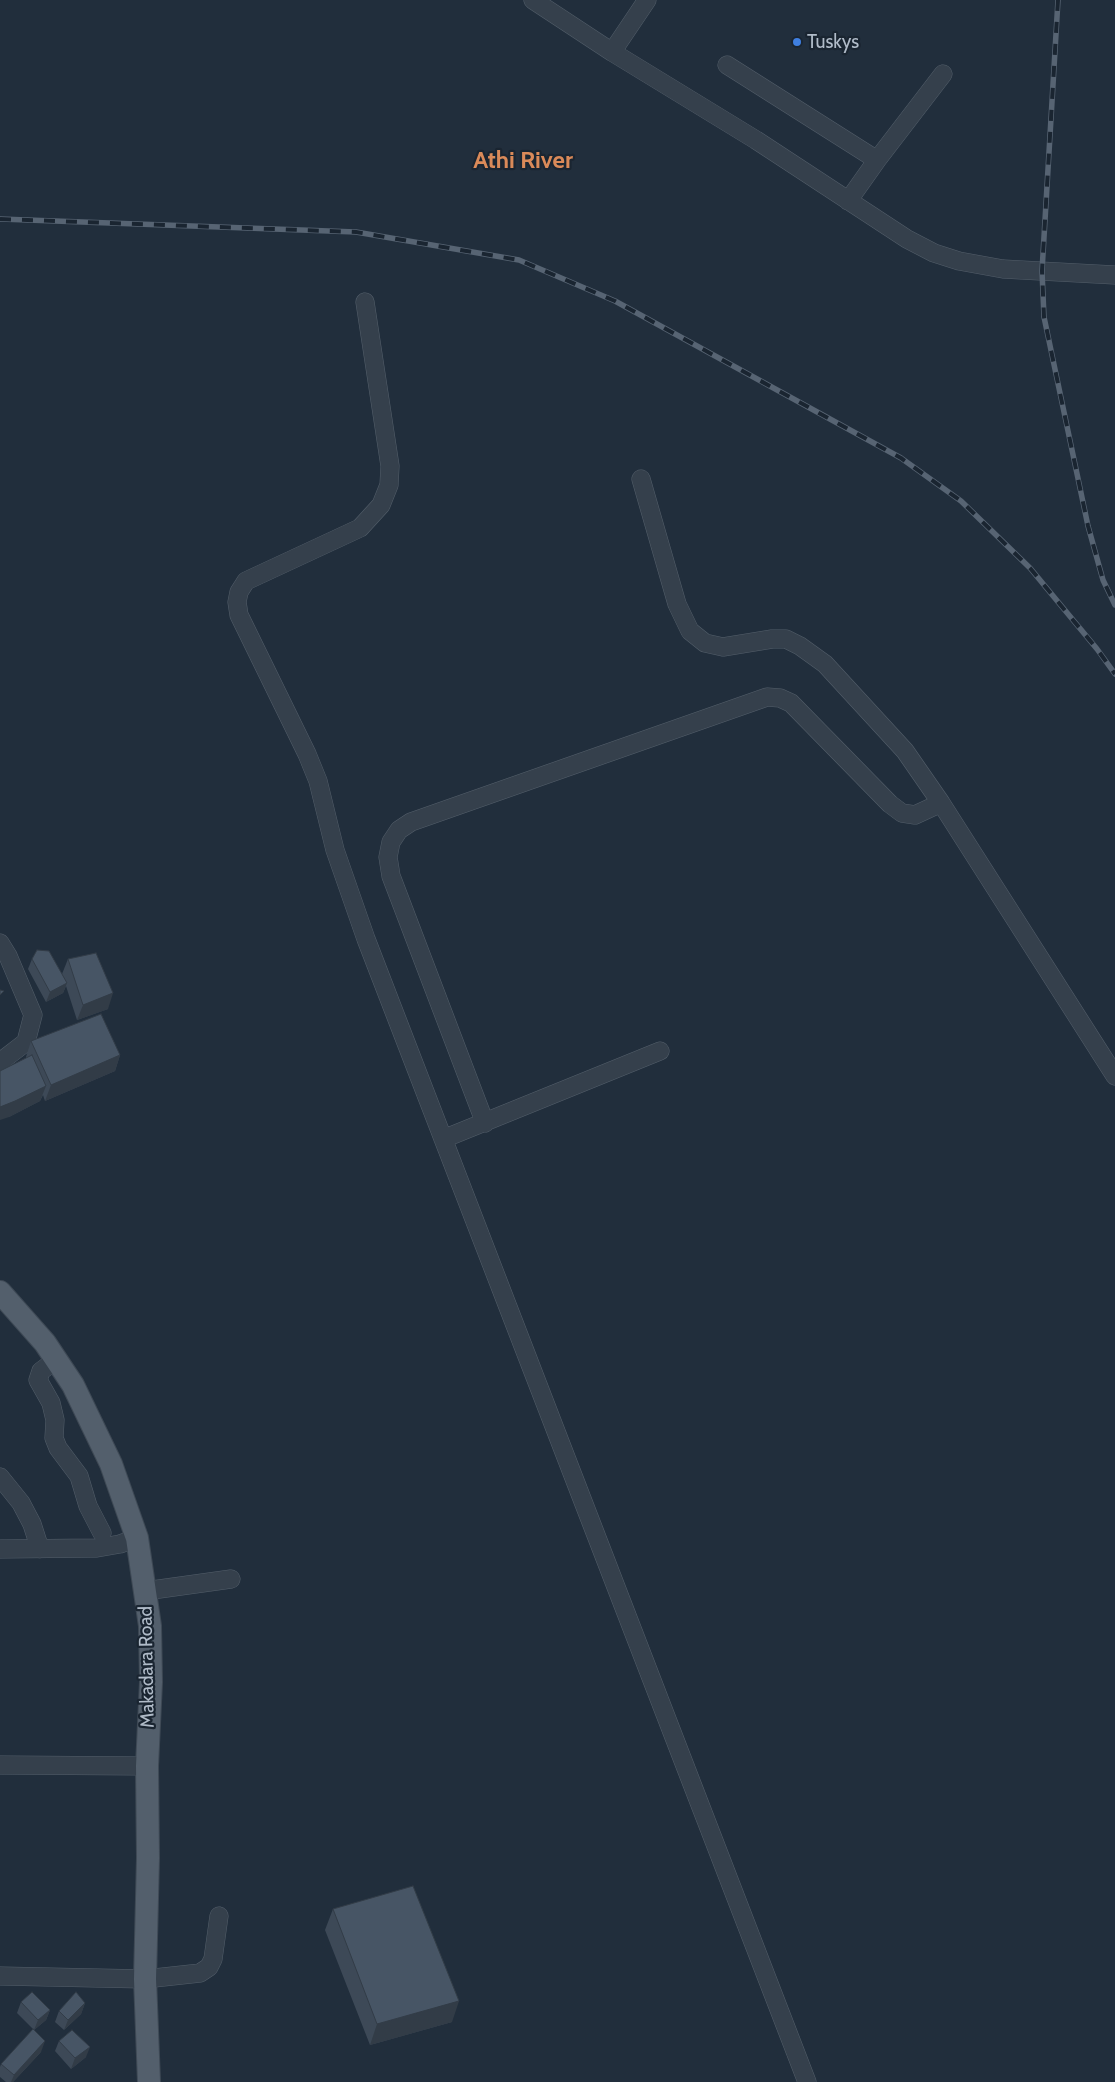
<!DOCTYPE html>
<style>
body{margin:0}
canvas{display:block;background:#212e3c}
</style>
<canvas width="1115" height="2082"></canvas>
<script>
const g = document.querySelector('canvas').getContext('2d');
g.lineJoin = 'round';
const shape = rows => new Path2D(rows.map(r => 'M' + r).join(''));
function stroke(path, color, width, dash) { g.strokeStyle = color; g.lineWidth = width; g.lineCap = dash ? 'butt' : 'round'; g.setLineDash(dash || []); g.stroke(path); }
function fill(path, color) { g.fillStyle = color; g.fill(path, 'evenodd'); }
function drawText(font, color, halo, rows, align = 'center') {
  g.font = font + ' Cabin,sans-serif'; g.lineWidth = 4.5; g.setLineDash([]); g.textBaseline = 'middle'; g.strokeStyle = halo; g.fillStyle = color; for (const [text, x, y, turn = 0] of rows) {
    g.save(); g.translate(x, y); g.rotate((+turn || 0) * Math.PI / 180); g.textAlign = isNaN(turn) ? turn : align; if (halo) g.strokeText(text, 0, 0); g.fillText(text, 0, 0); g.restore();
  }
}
const minor = shape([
 [533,0,612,52,756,140,907,239,934,253,959,261,1003,269,1115,275],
 [612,52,647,0],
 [727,65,877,160,943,74],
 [848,201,877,160],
 [365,302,390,466,389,485,381,505,360,528,246,581,239,592,237,602,239,615,307,754,318,781,335,850,366,939,807,2082],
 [641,479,677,604,690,631,705,643,723,647,772,639,786,639,800,646,825,664,905,751,941,803,1115,1076],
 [0,943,8,956,33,1015,26,1042,0,1062],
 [485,1123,391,876,388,857,391,842,399,830,411,822,767,697,780,698,791,703,890,804,902,813,915,815,941,803],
 [443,1139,660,1051],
 [57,1359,41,1371,38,1380,51,1403,55,1420,54,1438,58,1448,79,1476,88,1506,102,1533],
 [0,1477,21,1503,32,1524,40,1549],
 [0,1549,97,1548,120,1544,137,1538],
 [145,1591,231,1579],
 [0,1765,147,1766],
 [0,1976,145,1979,200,1973,209,1967,213,1959,219,1916]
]);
const major = shape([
 [0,1292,45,1343,73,1385,111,1464,137,1538,150,1626,151,1682,147,1766,148,1858,145,1979,149,2082]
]);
const rail = shape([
 [1058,0,1042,271,1044,317,1088,526,1103,580,1115,605],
 [0,219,356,232,519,260,615,301,901,458,961,501,1030,568,1097,649,1115,674]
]);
const wall = shape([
 [32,959,62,974,68,959,108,1009,77,1020,66,986,63,993,46,1002,28,969],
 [31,1041,120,1055,115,1071,45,1101,43,1095,40,1101,9,1117,26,1058,26,1057],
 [333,1909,452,2022,370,2045,325,1930],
 [21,2002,50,2010,46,2020,34,2030,17,2013],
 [85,2003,81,2014,64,2030,55,2022,59,2011],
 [59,2041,86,2057,71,2069,55,2051],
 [41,2052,13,2082,6,2082,0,2077,0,2067,1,2064]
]);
const shadedWall = shape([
 [67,983,63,993,46,1002,50,992],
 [113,993,108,1009,77,1020,83,1005],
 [120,1055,115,1071,45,1101,51,1085],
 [46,1086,40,1101,9,1117,0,1120,0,1107],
 [459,2001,452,2022,370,2045,377,2024],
 [85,2003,81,2014,64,2030,68,2020],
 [50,2010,46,2020,34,2030,38,2020],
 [45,2041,41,2052,13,2082,11,2082,14,2075],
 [90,2047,86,2057,71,2069,75,2058]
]);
const building = shape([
 [37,950,49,951,67,983,50,992,32,959,37,950],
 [96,953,113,993,83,1005,68,959,96,953],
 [0,990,4,991,0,995,0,990],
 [101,1014,120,1055,51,1085,31,1041,101,1014],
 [32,1055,46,1086,15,1101,0,1107,0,1071,32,1055],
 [413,1886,459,2001,377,2024,333,1909,413,1886],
 [32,1992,50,2010,38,2020,21,2002,32,1992],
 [76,1992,85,2003,68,2020,59,2011,76,1992],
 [33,2029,45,2041,14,2075,1,2064,33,2029],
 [72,2030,90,2047,75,2058,59,2041,72,2030]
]);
const markers = [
 [797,42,5,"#3f7fe0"]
];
const poiNames = [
 ["Tuskys",807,42]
];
const streetNames = [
 ["Makadara Road",147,1667,-91]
];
const districtNames = [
 ["Athi River",523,161]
];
stroke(minor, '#535e6a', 19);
stroke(major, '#3e4955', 24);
stroke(minor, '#35404c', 18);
stroke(major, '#535f6c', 22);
stroke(rail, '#576473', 5.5);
stroke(rail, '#1a2531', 4, [11]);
fill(wall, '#3d4957');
fill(shadedWall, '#323c47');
fill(building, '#475565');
stroke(building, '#323c47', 1);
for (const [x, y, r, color] of markers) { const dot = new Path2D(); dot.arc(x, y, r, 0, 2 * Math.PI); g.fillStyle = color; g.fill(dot); stroke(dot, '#1a2531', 2); }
drawText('19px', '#b0bbc8', '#1a2531', poiNames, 'left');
drawText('19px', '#b0bbc8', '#1a2531', streetNames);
drawText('bold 24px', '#da8a59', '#1a2531', districtNames);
</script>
